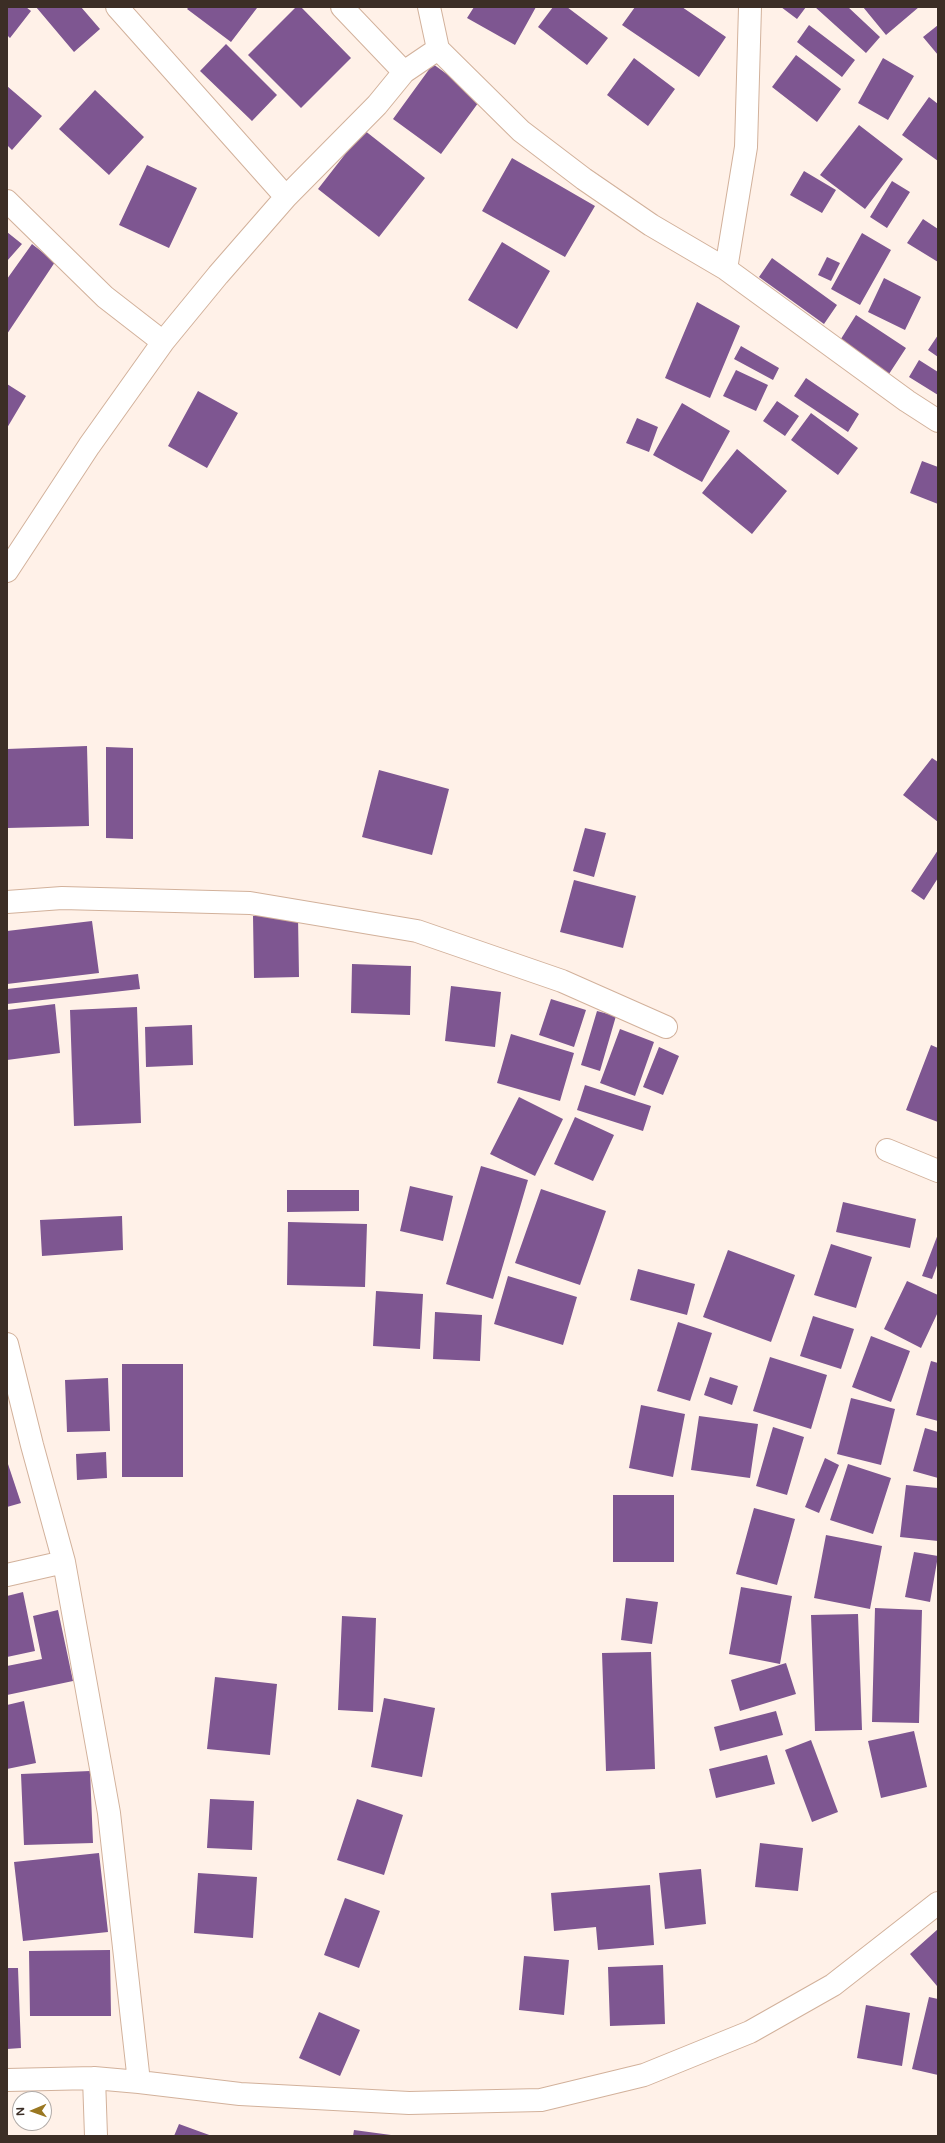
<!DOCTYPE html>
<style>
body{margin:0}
#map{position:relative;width:945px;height:2143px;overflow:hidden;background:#fff1e8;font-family:"Varela Round",sans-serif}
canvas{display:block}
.frame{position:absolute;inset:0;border:8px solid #3c2e26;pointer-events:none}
.north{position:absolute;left:12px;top:2091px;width:40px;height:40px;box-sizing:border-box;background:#fff;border:1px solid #b1aba8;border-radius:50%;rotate:268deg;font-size:11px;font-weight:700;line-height:16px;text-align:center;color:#3c2e26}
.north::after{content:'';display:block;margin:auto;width:14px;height:18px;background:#9a7822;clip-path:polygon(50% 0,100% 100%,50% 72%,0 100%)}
</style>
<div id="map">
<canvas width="945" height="2143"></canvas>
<div class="frame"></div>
<div class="north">N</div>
</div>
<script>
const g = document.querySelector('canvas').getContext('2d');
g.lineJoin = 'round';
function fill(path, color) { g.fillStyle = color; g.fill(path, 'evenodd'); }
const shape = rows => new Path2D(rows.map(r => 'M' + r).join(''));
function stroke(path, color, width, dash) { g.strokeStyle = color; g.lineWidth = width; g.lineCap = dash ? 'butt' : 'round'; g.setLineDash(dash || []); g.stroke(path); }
const building = shape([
 [7,7,26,7,31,11,10,38,7,35],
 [36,7,81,7,100,29,74,52],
 [189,7,256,7,257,8,231,42,187,9],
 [296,7,301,7,351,58,301,108,248,55],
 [474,7,536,7,515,45,467,18],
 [553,7,567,7,608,38,587,65,538,27],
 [635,7,682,7,726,37,699,77,622,25],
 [781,7,806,7,797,19],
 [815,7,848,7,880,37,866,53],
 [863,7,919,7,886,35],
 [809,25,855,60,842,77,797,42],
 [938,25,938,55,923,37],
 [226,44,277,95,252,121,200,71],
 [796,55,841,89,817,122,772,87],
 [634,58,675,89,648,126,607,95],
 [883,58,914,76,888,120,858,103],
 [433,64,481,99,441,154,393,119],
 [7,86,42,116,12,150,7,145],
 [95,90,144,137,109,175,59,129],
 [929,97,938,104,938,161,902,135],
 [859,125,903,159,865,209,820,175],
 [364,130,425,178,379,237,318,189],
 [512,158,595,206,565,257,482,211],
 [147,165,197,188,169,248,119,225],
 [804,171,836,190,822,213,790,195],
 [892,181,910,192,887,228,870,217],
 [923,219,938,229,938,262,907,243],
 [7,232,22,244,7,261],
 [862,233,891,250,860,305,831,289],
 [502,242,550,271,517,329,468,300],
 [32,244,55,262,7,334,7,279],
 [827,257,840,263,831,281,818,275],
 [772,258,837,305,824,324,759,277],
 [884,278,921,297,905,330,868,312],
 [697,302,740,326,710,398,665,378],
 [856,315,906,348,889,374,839,342],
 [938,335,938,357,928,350],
 [741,346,779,368,773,380,734,359],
 [919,360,938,372,938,395,909,377],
 [736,370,768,385,756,411,723,396],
 [806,378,859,414,848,432,794,396],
 [7,384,26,396,7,428],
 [198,391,238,413,207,468,168,446],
 [777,401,799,416,785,436,763,421],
 [682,403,730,431,702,482,653,455],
 [811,413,858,448,838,475,791,440],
 [637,418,658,427,649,452,626,443],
 [737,449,787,491,752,534,702,493],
 [922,461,938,467,938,504,910,493],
 [87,746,89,826,7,828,7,749],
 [106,747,133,748,133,839,106,838],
 [932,758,938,762,938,822,903,795],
 [379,770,449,789,432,855,362,837],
 [585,828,606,833,594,877,573,871],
 [938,850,938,878,924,900,911,891],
 [574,880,636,896,623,948,560,932],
 [253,916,298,916,299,977,254,978],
 [92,921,99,973,7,984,7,931],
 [352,964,411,966,410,1015,351,1013],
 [138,974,140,989,7,1004,7,989],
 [451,986,501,992,495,1047,445,1041],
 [551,999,586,1010,574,1047,539,1035],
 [55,1004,60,1053,7,1060,7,1010],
 [137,1007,141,1123,74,1126,70,1010],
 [597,1011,616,1016,600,1071,581,1065],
 [192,1025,193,1065,146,1067,145,1027],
 [620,1029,654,1042,635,1096,600,1083],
 [511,1034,574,1053,560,1101,497,1083],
 [931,1045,938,1048,938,1122,906,1110],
 [659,1047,679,1056,663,1095,643,1087],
 [585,1085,651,1106,643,1131,577,1110],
 [519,1097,563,1119,535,1176,490,1154],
 [575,1117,614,1135,593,1181,554,1164],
 [481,1166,528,1180,493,1299,446,1284],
 [410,1186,453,1196,443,1241,400,1231],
 [541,1189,606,1211,580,1285,515,1263],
 [287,1190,359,1190,359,1211,287,1212],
 [843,1202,916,1219,910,1248,836,1232],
 [122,1216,123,1250,42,1256,40,1220],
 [288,1222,367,1224,365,1287,287,1285],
 [938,1234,938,1263,932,1279,922,1276],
 [831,1244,872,1257,856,1308,814,1295],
 [728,1250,795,1275,771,1342,703,1317],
 [638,1269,695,1284,687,1315,630,1300],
 [508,1276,577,1297,563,1345,494,1324],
 [907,1281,938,1295,938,1312,921,1348,884,1329],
 [376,1291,423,1294,420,1349,373,1346],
 [435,1312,482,1315,480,1361,433,1359],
 [813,1316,854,1329,841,1369,800,1356],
 [678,1322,712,1333,690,1401,657,1391],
 [871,1336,910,1351,891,1402,852,1387],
 [770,1357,827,1375,811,1429,753,1411],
 [931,1361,938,1363,938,1421,916,1415],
 [122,1364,183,1364,183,1477,122,1477],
 [710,1377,738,1386,732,1405,704,1395],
 [108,1378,110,1431,67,1432,65,1380],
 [851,1398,895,1409,881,1465,837,1454],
 [641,1405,685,1414,673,1477,629,1468],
 [699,1416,758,1424,750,1478,691,1470],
 [773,1427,804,1437,787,1495,756,1486],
 [925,1428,938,1432,938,1478,913,1471],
 [106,1452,107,1478,77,1480,76,1454],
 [825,1458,839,1465,819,1513,805,1507],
 [7,1461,21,1503,7,1507],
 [848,1464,891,1478,873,1534,830,1520],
 [906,1485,938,1488,938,1541,900,1537],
 [613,1495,674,1495,674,1562,613,1562],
 [754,1508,795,1519,777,1585,736,1574],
 [826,1535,882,1546,870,1609,814,1598],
 [914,1552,938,1556,930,1602,905,1597],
 [741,1587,792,1596,780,1664,729,1654],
 [23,1592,35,1651,7,1657,7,1596],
 [626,1598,658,1602,652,1644,621,1640],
 [875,1608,922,1610,919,1723,872,1722],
 [58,1610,73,1681,7,1695,7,1666,42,1659,33,1616],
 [858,1614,862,1730,815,1731,811,1615],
 [342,1616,376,1618,373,1712,338,1710],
 [651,1652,655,1769,606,1771,602,1653],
 [786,1663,796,1694,740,1711,731,1680],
 [215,1677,277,1684,270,1755,207,1749],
 [384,1698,435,1708,422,1777,371,1767],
 [24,1701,36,1763,7,1769,7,1705],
 [776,1711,783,1735,720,1751,714,1727],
 [914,1731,927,1787,881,1798,868,1741],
 [811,1740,838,1812,812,1822,785,1750],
 [767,1755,775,1784,716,1798,709,1769],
 [90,1771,93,1843,24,1845,21,1774],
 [210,1799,254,1801,252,1850,207,1848],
 [357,1799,403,1815,384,1875,337,1860],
 [760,1843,803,1848,798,1891,755,1887],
 [99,1853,108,1932,23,1941,14,1862],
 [701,1869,706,1924,665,1929,659,1873],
 [198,1873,257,1877,253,1938,194,1933],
 [650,1885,654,1945,598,1950,596,1927,554,1931,551,1893],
 [345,1898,380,1911,359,1968,324,1955],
 [938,1929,938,1985,937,1986,910,1954],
 [110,1950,111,2016,30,2016,29,1951],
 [524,1956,569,1960,564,2015,519,2010],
 [663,1965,665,2024,610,2026,608,1967],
 [7,1968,18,1968,21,2048,7,2049],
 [929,1997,938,1999,938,2075,912,2069],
 [866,2005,910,2013,902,2066,857,2058],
 [319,2012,360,2030,340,2076,299,2058],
 [179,2124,212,2136,174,2136],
 [354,2130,391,2135,391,2136,353,2136]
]);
const minor = shape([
 [117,7,286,197],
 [342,7,404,72],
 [429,7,438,49,521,131,584,179,651,225,726,269,907,401,938,421],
 [7,201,105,297,163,342],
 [726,269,746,147,750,7],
 [7,571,89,446,163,342,218,275,286,197,377,105,404,72,438,49],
 [7,902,62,898,250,903,417,931,562,981,666,1027],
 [887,1150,938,1171],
 [7,1344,32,1445,64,1562,109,1813,139,2082],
 [7,1575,64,1562],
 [94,2078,96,2136],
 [7,2080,94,2078,139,2082,240,2094,409,2103,541,2100,644,2075,750,2032,833,1985,938,1903]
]);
fill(building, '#7e5691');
stroke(minor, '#d2b19b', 24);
stroke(minor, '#fff', 22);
</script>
